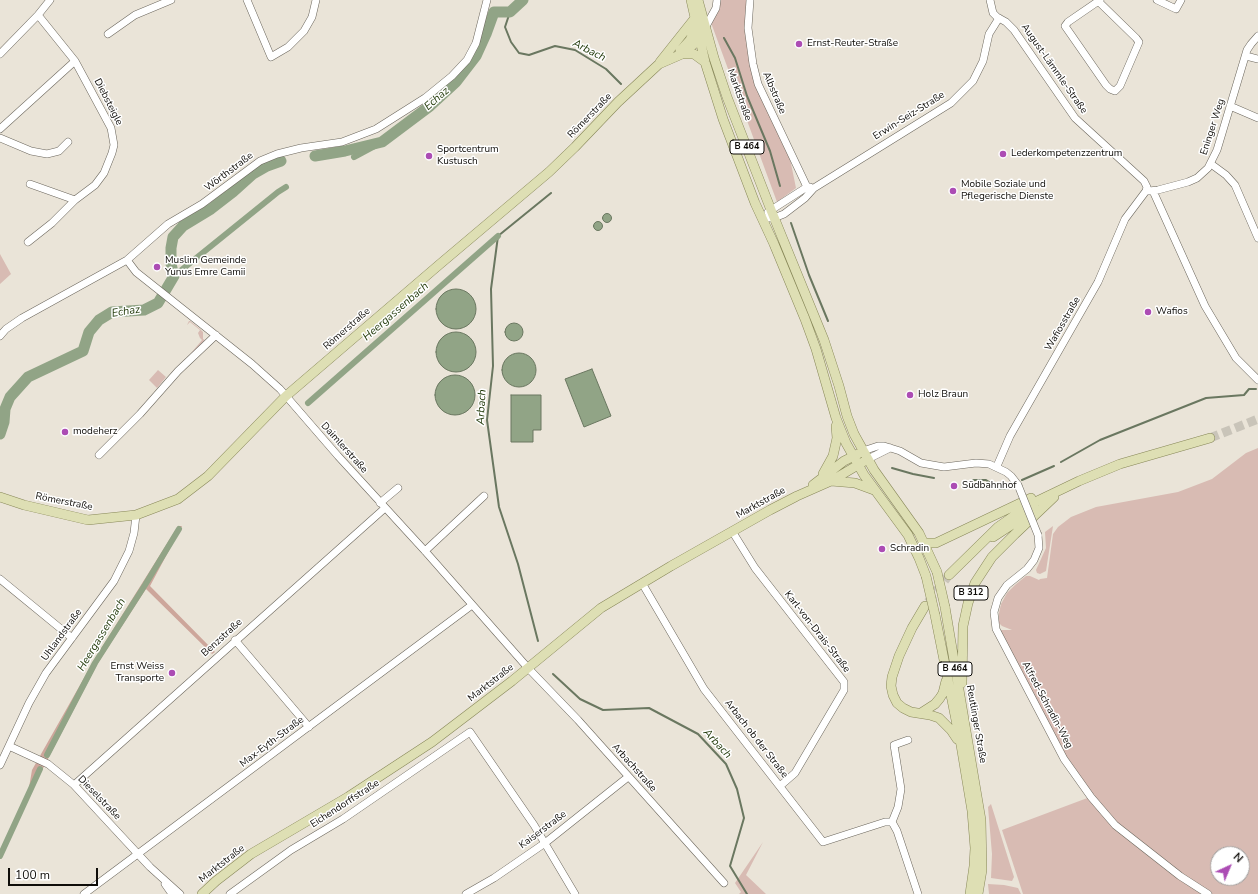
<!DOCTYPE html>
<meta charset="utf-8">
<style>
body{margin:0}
#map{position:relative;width:1258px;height:894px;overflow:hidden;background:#eae4d8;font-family:"Nunito Sans",sans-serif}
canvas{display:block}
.north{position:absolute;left:1210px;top:846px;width:40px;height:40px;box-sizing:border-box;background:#fff;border:1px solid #9f9e9d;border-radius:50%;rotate:44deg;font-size:11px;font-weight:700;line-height:16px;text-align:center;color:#0f0d09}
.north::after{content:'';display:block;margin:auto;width:14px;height:18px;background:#ac4cb4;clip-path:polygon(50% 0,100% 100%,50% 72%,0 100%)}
.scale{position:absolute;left:8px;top:868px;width:90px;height:18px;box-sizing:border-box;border:2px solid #0f0d09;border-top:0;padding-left:5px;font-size:12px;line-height:14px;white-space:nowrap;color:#0f0d09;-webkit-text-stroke:3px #fff;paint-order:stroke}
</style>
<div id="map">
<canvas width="1258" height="894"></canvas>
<div class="north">N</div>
<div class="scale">100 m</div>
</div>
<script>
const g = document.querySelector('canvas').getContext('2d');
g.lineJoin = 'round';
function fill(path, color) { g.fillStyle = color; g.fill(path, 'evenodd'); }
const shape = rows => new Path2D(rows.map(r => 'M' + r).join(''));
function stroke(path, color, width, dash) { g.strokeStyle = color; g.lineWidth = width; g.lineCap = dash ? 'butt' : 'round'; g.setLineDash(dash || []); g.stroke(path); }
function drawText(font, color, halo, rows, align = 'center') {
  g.font = font + ' "Nunito Sans",sans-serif'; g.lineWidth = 3; g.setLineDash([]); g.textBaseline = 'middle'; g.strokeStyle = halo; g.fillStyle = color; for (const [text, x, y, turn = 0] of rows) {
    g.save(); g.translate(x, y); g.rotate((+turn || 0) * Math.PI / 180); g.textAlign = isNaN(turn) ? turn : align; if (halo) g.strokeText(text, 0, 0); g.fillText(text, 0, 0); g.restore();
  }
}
const green = shape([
 [717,0,747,0,751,65,787,144,796,188,777,202,710,20],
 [0,254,11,274,0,284],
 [189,321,190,321,200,329,203,332,203,339,205,340,187,358,202,340,200,338,198,333,200,330,190,322,187,325],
 [158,370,166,377,157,388,149,380],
 [1258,448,1258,894,1209,894,1115,825,1065,759,997,630,1012,630,1002,626,999,623,999,613,1001,604,1007,593,1015,585,1026,576,1030,576,1039,580,1040,579,1047,578,1053,534,1058,527,1071,517,1096,507,1178,492,1212,479,1246,453],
 [1218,854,1242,854,1242,878,1218,878],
 [1053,526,1046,571,1040,574,1037,573,1036,570,1046,548,1045,532],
 [1090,797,1114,826,1207,894,1023,894,1002,830],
 [991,804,1014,877,1012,881,991,878,992,854,988,807],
 [763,842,746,875,766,894,739,894,741,892,735,883],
 [988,884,1004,885,1018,888,1021,894,989,894]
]);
const forest = shape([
 [178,526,182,526,150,586,215,652,212,654,146,589,98,663,27,799,32,770,97,655]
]);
const water = shape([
 '602.5 218a4.5 4.5 0 1 1 9 0a4.5 4.5 0 1 1-9 0Z',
 '593.5 226a4.5 4.5 0 1 1 9 0a4.5 4.5 0 1 1-9 0Z',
 '436 309a20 20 0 1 1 40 0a20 20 0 1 1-40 0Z',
 '505 332a9 9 0 1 1 18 0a9 9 0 1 1-18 0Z',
 '436 352a20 20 0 1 1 40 0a20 20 0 1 1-40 0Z',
 '502 370a17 17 0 1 1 34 0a17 17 0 1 1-34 0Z',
 [592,369,611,416,584,427,565,379,592,369],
 '435 395a20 20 0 1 1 40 0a20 20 0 1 1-40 0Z',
 [511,395,541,395,541,430,533,430,533,442,511,442,511,395]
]);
const stream = shape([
 [510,12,505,27,511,42,519,53,529,55,555,46,575,50,606,69,621,84],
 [724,38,735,58,747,96,770,151,780,186],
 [791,223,809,275,828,321],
 [1061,462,1100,440,1206,398,1244,395,1249,389,1256,389],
 [892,468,913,474,934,478],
 [973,480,986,480,1000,489,1009,488],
 [1022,480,1054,466],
 [538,641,518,564,499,507,487,420,493,366,491,289,498,236,551,193],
 [553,674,580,699,603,710,649,708,698,734,726,764,737,789,744,818,730,866,747,894]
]);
const canal = shape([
 [354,157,382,142],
 [174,276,278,192,286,187],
 [308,403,498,236],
 [47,755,95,663,145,585,179,529],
 [0,856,40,769]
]);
const river = shape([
 [315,156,345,151,382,142,430,106,456,82,476,56,486,34,494,12,510,12,523,0],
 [0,434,4,422,5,409,10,397,28,377,83,351,89,332,99,320,112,312,144,310,158,303,174,276,171,264,171,248,173,237,183,226,211,209,233,192,253,174,267,166,281,161]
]);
const majorTunnel = shape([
 [1210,438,1258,419],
 [928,602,949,575]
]);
const minor = shape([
 [247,0,271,57,288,47,304,31,312,17,316,0],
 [750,0,748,28,753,64,758,84,807,187],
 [990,0,993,13,997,17,1006,22,1014,30,1075,118,1144,181,1147,187,1146,191],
 [1157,0,1176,9,1181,0],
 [1098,1,1136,38,1139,42,1120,86,1115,91,1110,89,1106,85,1065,26,1068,22,1100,0],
 [705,28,716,8,717,0],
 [108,34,135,15,171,0],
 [0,54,38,15,50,0],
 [1246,56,1258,59],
 [1230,106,1258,118],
 [0,129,75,61],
 [0,138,31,151,47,154,59,151,68,142],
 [1211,164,1226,175,1235,185,1258,238],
 [30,184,75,200],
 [1149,191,1158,190,1188,182,1197,178,1208,168,1217,150,1247,50,1251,44,1258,36],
 [1153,191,1205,306,1236,358,1258,380],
 [768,212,807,187,810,187],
 [762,218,774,218,784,214,805,198,814,188,951,103,973,81,983,61,989,34,999,18],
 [28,242,52,223,75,200,95,185,104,173,112,153,114,145,111,128,75,61,38,15],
 [127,260,136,272,252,364,280,389,338,456,425,551,528,668,578,720,724,883],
 [0,336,6,329,22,318,127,260,168,224,202,204,260,161,277,154,301,148,342,142,376,129,425,98,452,76,467,60,476,43,487,0],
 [863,451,878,446,884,446,900,451,921,463,944,467,976,463,989,464,1006,472,1011,476,1018,485],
 [99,455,140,414,178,371,216,335],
 [868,459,890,448],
 [997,466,1010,436,1098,282,1125,219,1146,191],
 [380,503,398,488],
 [732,531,755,568,844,682,844,690,795,773,780,786],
 [1038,535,1039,548,1034,560,1027,569,1007,585,998,598,994,612,996,629,1064,759,1091,797,1115,825,1180,876,1208,894],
 [425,551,484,496],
 [0,579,72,638],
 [642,583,704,689,823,842,885,822,892,822,897,831,918,894],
 [235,640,309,727],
 [9,746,48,764,74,785,150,867,180,894],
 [0,765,29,703,46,673,114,581,129,551,134,533,136,515],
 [74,785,385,508],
 [892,822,898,807,901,789,894,745,908,740],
 [165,884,172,894],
 [84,894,472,605],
 [230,894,291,850,343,819,470,732,534,825,575,894],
 [466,894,494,878,545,843,628,777]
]);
const major = shape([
 [691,0,705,62,723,119,755,203,774,244,805,319,816,349,836,418,846,443,864,475,908,535,919,558,926,576],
 [698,0,714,58,727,97,771,210,824,340,839,386,847,416,854,434,874,470,919,533,937,572],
 [680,51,690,40,697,25],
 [682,54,694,54,705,62],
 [660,62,695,18],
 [823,474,833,456,837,438,836,426],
 [831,481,855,483,874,490],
 [813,485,844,461,858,454],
 [0,497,24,505,88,520,136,515,178,499,208,476,286,396,440,264,549,172,575,147,618,102,659,64,682,54,700,39],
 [993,537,1036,509],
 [925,543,936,543,1031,498],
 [949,575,998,527,1031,504,1079,481,1120,464,1210,438],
 [925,606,912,628,899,656,892,677,891,686,893,695,897,703,903,708,911,712,930,715,939,718,951,730,957,739],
 [945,607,981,820,982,870,978,894],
 [935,615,961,745,972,811,975,848,974,866,970,894],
 [962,683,963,626,968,603,975,583,992,557,1015,534,1054,497],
 [921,713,935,704,940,698,943,693,946,681],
 [202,894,216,881,251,854,348,797,432,742,512,681,601,608,671,566,770,510,797,496,831,481,868,459]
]);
const minorBridge = shape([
 [1018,485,1038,535]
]);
const majorBridge = shape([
 [937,572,945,607],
 [926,576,935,615]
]);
const markers = [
 [799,44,4,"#ac4cb4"],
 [1003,154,4,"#ac4cb4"],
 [429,156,4,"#ac4cb4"],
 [953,191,4,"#ac4cb4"],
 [157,267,4,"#ac4cb4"],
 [1148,312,4,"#ac4cb4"],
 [910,395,4,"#ac4cb4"],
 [65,432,4,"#ac4cb4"],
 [954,486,4,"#ac4cb4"],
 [882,549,4,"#ac4cb4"],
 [172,673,4,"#ac4cb4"]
];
const shields = [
 [747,147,34],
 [971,593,34],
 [955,669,34]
];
const shieldNames = [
 ["B 464",747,147],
 ["B 312",971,593],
 ["B 464",955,669]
];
const poiNames = [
 ["Ernst-Reuter-Straße",807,44],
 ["Sportcentrum",437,150],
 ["Kustusch",437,162],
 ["Lederkompetenzzentrum",1011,154],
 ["Mobile Soziale und",961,185],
 ["Pflegerische Dienste",961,197],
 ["Muslim Gemeinde",165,261],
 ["Yunus Emre Camii",165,273],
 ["Wafios",1156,312],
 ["Holz Braun",918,395],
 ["modeherz",73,432],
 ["Südbahnhof",962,486],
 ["Schradin",890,549],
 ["Ernst Weiss",164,667,"right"],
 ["Transporte",164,679,"right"]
];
const streetNames = [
 ["August-Lämmle-Straße",1054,69,55],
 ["Albstraße",774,93,67],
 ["Marktstraße",739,95,70],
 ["Diebsteigle",108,102,63],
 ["Römerstraße",590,116,-46],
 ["Erwin-Seiz-Straße",909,116,-32],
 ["Eninger Weg",1213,127,-72],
 ["Wörthstraße",229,172,-37],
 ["Wafiosstraße",1063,324,-60],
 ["Römerstraße",347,329,-41],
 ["Daimlerstraße",344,448,48],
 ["Römerstraße",64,502,11],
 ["Marktstraße",761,503,-29],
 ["Karl-von-Drais-Straße",817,632,52],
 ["Uhlandstraße",62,635,-54],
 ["Benzstraße",222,638,-42],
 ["Marktstraße",491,683,-38],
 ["Alfred-Schradin-Weg",1047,705,62],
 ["Reutlinger Straße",976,724,80],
 ["Arbach ob der Straße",756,739,52],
 ["Max-Eyth-Straße",272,742,-37],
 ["Arbachstraße",634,768,48],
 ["Dieselstraße",99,798,46],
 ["Eichendorffstraße",345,804,-33],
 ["Kaiserstraße",543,830,-37],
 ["Marktstraße",222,864,-38]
];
const waterNames = [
 ["Arbach",589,51,27],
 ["Echaz",437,99,-41],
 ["Echaz",126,312,-9],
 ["Heergassenbach",396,312,-41],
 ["Arbach",482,407,-87],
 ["Heergassenbach",102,635,-59],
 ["Arbach",717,744,47]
];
fill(green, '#d8bbb3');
fill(forest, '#cda69b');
fill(water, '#91a486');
stroke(water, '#6a7760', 1);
stroke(stream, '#6a7760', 2);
stroke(canal, '#91a486', 6);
stroke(river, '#91a486', 11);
stroke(majorTunnel, '#c9c4b9', 9, [9, 4.5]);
stroke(minor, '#6b665c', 8);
stroke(major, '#878758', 10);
stroke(minor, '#fff', 7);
stroke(major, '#dedfb4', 9);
stroke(minorBridge, '#6b665c', 8, []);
stroke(majorBridge, '#878758', 10, []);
stroke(minorBridge, '#fff', 7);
stroke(majorBridge, '#dedfb4', 9);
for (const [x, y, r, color] of markers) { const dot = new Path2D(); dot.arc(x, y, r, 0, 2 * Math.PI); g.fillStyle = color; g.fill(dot); stroke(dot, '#fff', 1.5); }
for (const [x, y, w] of shields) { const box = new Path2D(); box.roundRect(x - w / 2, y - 7, w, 14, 3); g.fillStyle = '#fff'; g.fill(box); stroke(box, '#0f0d09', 1); }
drawText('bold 9px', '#0f0d09', null, shieldNames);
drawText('10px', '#0f0d09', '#fff', poiNames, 'left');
drawText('10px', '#0f0d09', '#fff', streetNames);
drawText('italic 11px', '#1e3706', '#fff', waterNames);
</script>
